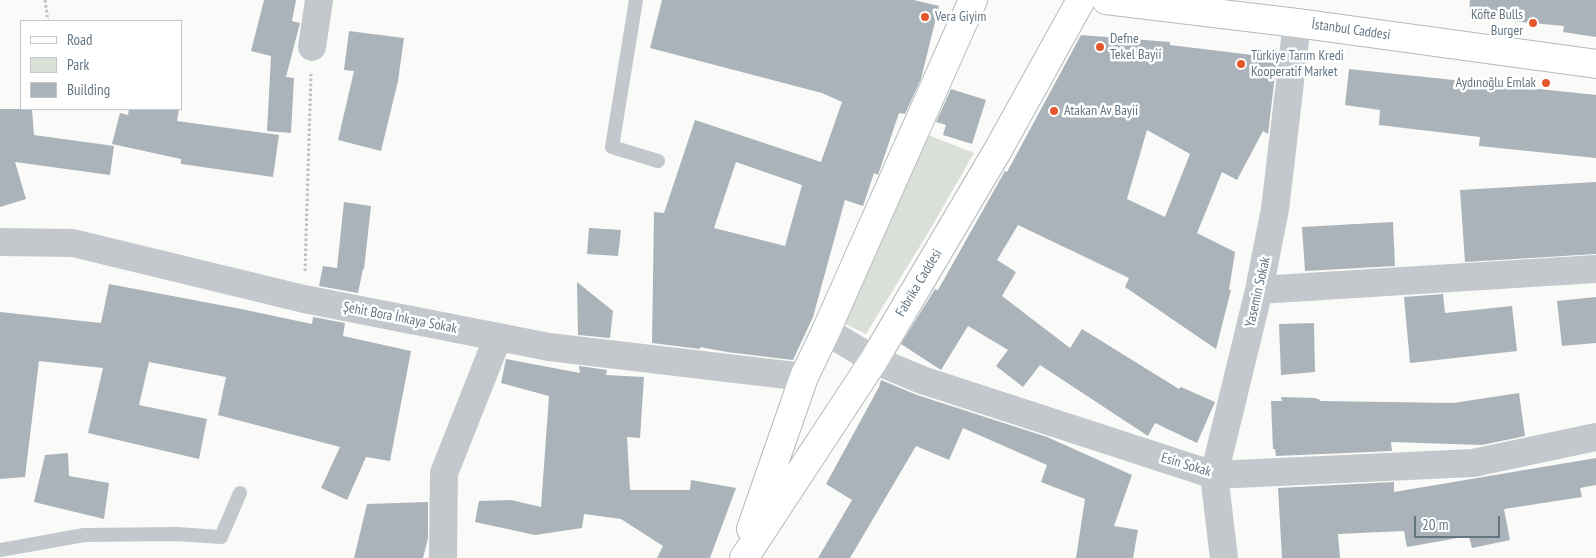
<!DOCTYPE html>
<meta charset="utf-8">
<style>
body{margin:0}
#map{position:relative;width:1596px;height:558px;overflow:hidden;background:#fafaf8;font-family:"PT Sans Narrow",sans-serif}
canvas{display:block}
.legend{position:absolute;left:20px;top:20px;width:162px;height:90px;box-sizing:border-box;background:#fff;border:1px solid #c1c8cd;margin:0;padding:6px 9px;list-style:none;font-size:15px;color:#657683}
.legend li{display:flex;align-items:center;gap:10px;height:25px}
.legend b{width:25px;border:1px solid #c1c8cd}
.scale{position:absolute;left:1414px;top:516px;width:86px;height:22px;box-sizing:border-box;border:2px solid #657683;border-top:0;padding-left:6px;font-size:15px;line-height:18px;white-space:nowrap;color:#657683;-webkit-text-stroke:4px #fff;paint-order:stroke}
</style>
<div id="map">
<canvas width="1596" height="558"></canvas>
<ul class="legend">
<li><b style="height:6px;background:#fff"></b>Road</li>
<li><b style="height:14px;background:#dadfd7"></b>Park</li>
<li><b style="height:14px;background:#aab3b9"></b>Building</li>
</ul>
<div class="scale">20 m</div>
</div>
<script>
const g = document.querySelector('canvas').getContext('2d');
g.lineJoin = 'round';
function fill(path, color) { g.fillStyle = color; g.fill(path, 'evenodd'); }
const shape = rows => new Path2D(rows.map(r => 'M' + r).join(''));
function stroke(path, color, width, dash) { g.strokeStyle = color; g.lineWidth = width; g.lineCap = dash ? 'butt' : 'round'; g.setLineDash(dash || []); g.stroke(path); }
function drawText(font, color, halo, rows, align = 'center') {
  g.font = font + ' "PT Sans Narrow",sans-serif'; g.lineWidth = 5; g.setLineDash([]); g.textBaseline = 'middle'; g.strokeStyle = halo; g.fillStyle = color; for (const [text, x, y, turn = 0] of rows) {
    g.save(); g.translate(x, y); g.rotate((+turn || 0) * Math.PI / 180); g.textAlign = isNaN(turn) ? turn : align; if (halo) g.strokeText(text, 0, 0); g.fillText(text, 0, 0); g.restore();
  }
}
const green = shape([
 [923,133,974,153,931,228,866,334,843,323]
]);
const building = shape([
 [264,0,296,0,292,21,300,23,286,77,294,78,291,133,267,131,271,56,251,51],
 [662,0,914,0,939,6,921,79,905,114,899,113,878,175,874,173,863,206,845,200,813,317,793,360,727,352,700,347,700,349,652,343,654,212,664,213,695,120,821,162,842,102,822,93,650,48],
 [736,162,802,185,785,246,714,228],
 [1470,0,1596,0,1596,37,1563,32,1564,26,1469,17],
 [349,31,404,38,398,81,381,151,338,140,354,71,344,70],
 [1081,35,1170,42,1170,45,1277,58,1268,134,1263,131,1237,180,1222,172,1197,233,1235,252,1229,290,1231,290,1216,349,1125,287,1129,278,1018,225,997,260,1016,272,1002,296,1070,348,1082,329,1179,389,1181,387,1215,402,1197,443,1155,423,1148,436,1040,365,1023,387,996,366,1008,350,968,326,941,370,901,344,935,289,938,290,1005,171,1007,172],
 [1147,130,1190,154,1165,217,1127,199],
 [1349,69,1596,95,1596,158,1479,146,1480,137,1379,125,1380,110,1345,105],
 [951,89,986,100,972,144,943,135,946,125,936,122],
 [0,109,32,109,34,135,114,146,110,175,15,162,26,199,0,207],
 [129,109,179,109,177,121,279,135,273,177,181,164,181,159,112,144,120,113,128,115],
 [1596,182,1596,254,1465,262,1460,190],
 [344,202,371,206,364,269,363,269,358,293,319,286,323,266,337,268],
 [1393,222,1395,266,1305,271,1302,227],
 [589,228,621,230,618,256,587,254],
 [577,282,613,311,610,338,578,335],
 [109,284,241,309,312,324,313,317,345,323,343,336,411,351,390,461,366,457,347,500,321,488,340,447,218,415,226,377,149,362,139,405,207,419,199,459,88,433,103,368,39,361,25,477,0,479,0,312,101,323],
 [1443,294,1445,313,1512,306,1517,351,1410,363,1404,297],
 [1596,297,1596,343,1562,346,1557,301],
 [1314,323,1315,372,1281,375,1279,324],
 [506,359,580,373,579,366,607,370,606,375,644,377,640,438,627,437,630,490,690,490,691,480,736,488,710,558,657,558,663,546,621,519,584,514,582,528,535,535,475,522,479,501,511,500,541,507,549,396,501,383],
 [881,380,917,395,1047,437,1132,475,1114,526,1138,530,1133,558,1076,558,1085,499,1041,482,1047,465,963,428,949,460,916,446,850,558,818,558,852,500,826,484,879,387],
 [1519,393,1525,436,1482,445,1391,442,1392,451,1276,456,1275,449,1273,449,1271,401,1282,401,1281,397,1316,398,1316,399,1319,399,1320,401,1453,403],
 [68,453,69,476,109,483,104,519,34,502,45,455],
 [1596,458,1596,485,1580,488,1582,497,1504,509,1510,540,1472,548,1469,536,1407,547,1404,531,1338,534,1340,558,1282,558,1278,488,1394,482,1394,492],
 [428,502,428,538,423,558,354,558,367,504]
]);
const path = shape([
 [45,0,48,21],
 [305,271,311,74]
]);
const service = shape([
 [636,0,612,147,658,161],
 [0,550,84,535,176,534,221,537,240,493]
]);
const minor = shape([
 [312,47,319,0],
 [0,242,73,243,304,299,549,347,804,377],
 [1259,290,1596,269],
 [826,331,874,360,922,380,1214,475,1473,463,1596,437],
 [443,558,444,473,498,337],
 [1224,558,1214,475,1259,290,1275,209,1297,23]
]);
const primary = shape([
 [751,529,804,377,826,331,973,0],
 [744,558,874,360,998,150,1081,0]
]);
const trunk = shape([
 [1106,0,1297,23,1596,64]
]);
const markers = [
 [925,17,5,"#e4572e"],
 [1533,23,5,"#e4572e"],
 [1100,47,5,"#e4572e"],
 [1241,64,5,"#e4572e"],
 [1546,83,5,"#e4572e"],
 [1054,111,5,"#e4572e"]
];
const poiNames = [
 ["Köfte Bulls",1523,15,"right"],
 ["Burger",1523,31,"right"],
 ["Vera Giyim",935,17],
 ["Defne",1110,39],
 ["Tekel Bayii",1110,55],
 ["Türkiye Tarım Kredi",1251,56],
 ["Kooperatif Market",1251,72],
 ["Aydınoğlu Emlak",1536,83,"right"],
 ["Atakan Av Bayii",1064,111]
];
const streetNames = [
 ["İstanbul Caddesi",1351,30,8],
 ["Fabrika Caddesi",919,283,-59],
 ["Yasemin Sokak",1258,292,-77],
 ["Şehit Bora İnkaya Sokak",400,318,11],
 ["Esin Sokak",1186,465,17]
];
fill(green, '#dadfd7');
fill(building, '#aab3b9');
stroke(primary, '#b5babe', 30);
stroke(trunk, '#b4b9bd', 30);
stroke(path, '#bbbfc2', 3, [2.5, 2.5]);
stroke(service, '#c3c8cc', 14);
stroke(minor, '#c3c8cc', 28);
stroke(primary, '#fff', 28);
stroke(trunk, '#fff', 28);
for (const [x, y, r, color] of markers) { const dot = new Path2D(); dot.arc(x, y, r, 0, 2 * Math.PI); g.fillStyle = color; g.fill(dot); stroke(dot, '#fff', 2); }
drawText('14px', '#657683', '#fff', poiNames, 'left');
drawText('14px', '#657683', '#fff', streetNames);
</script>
